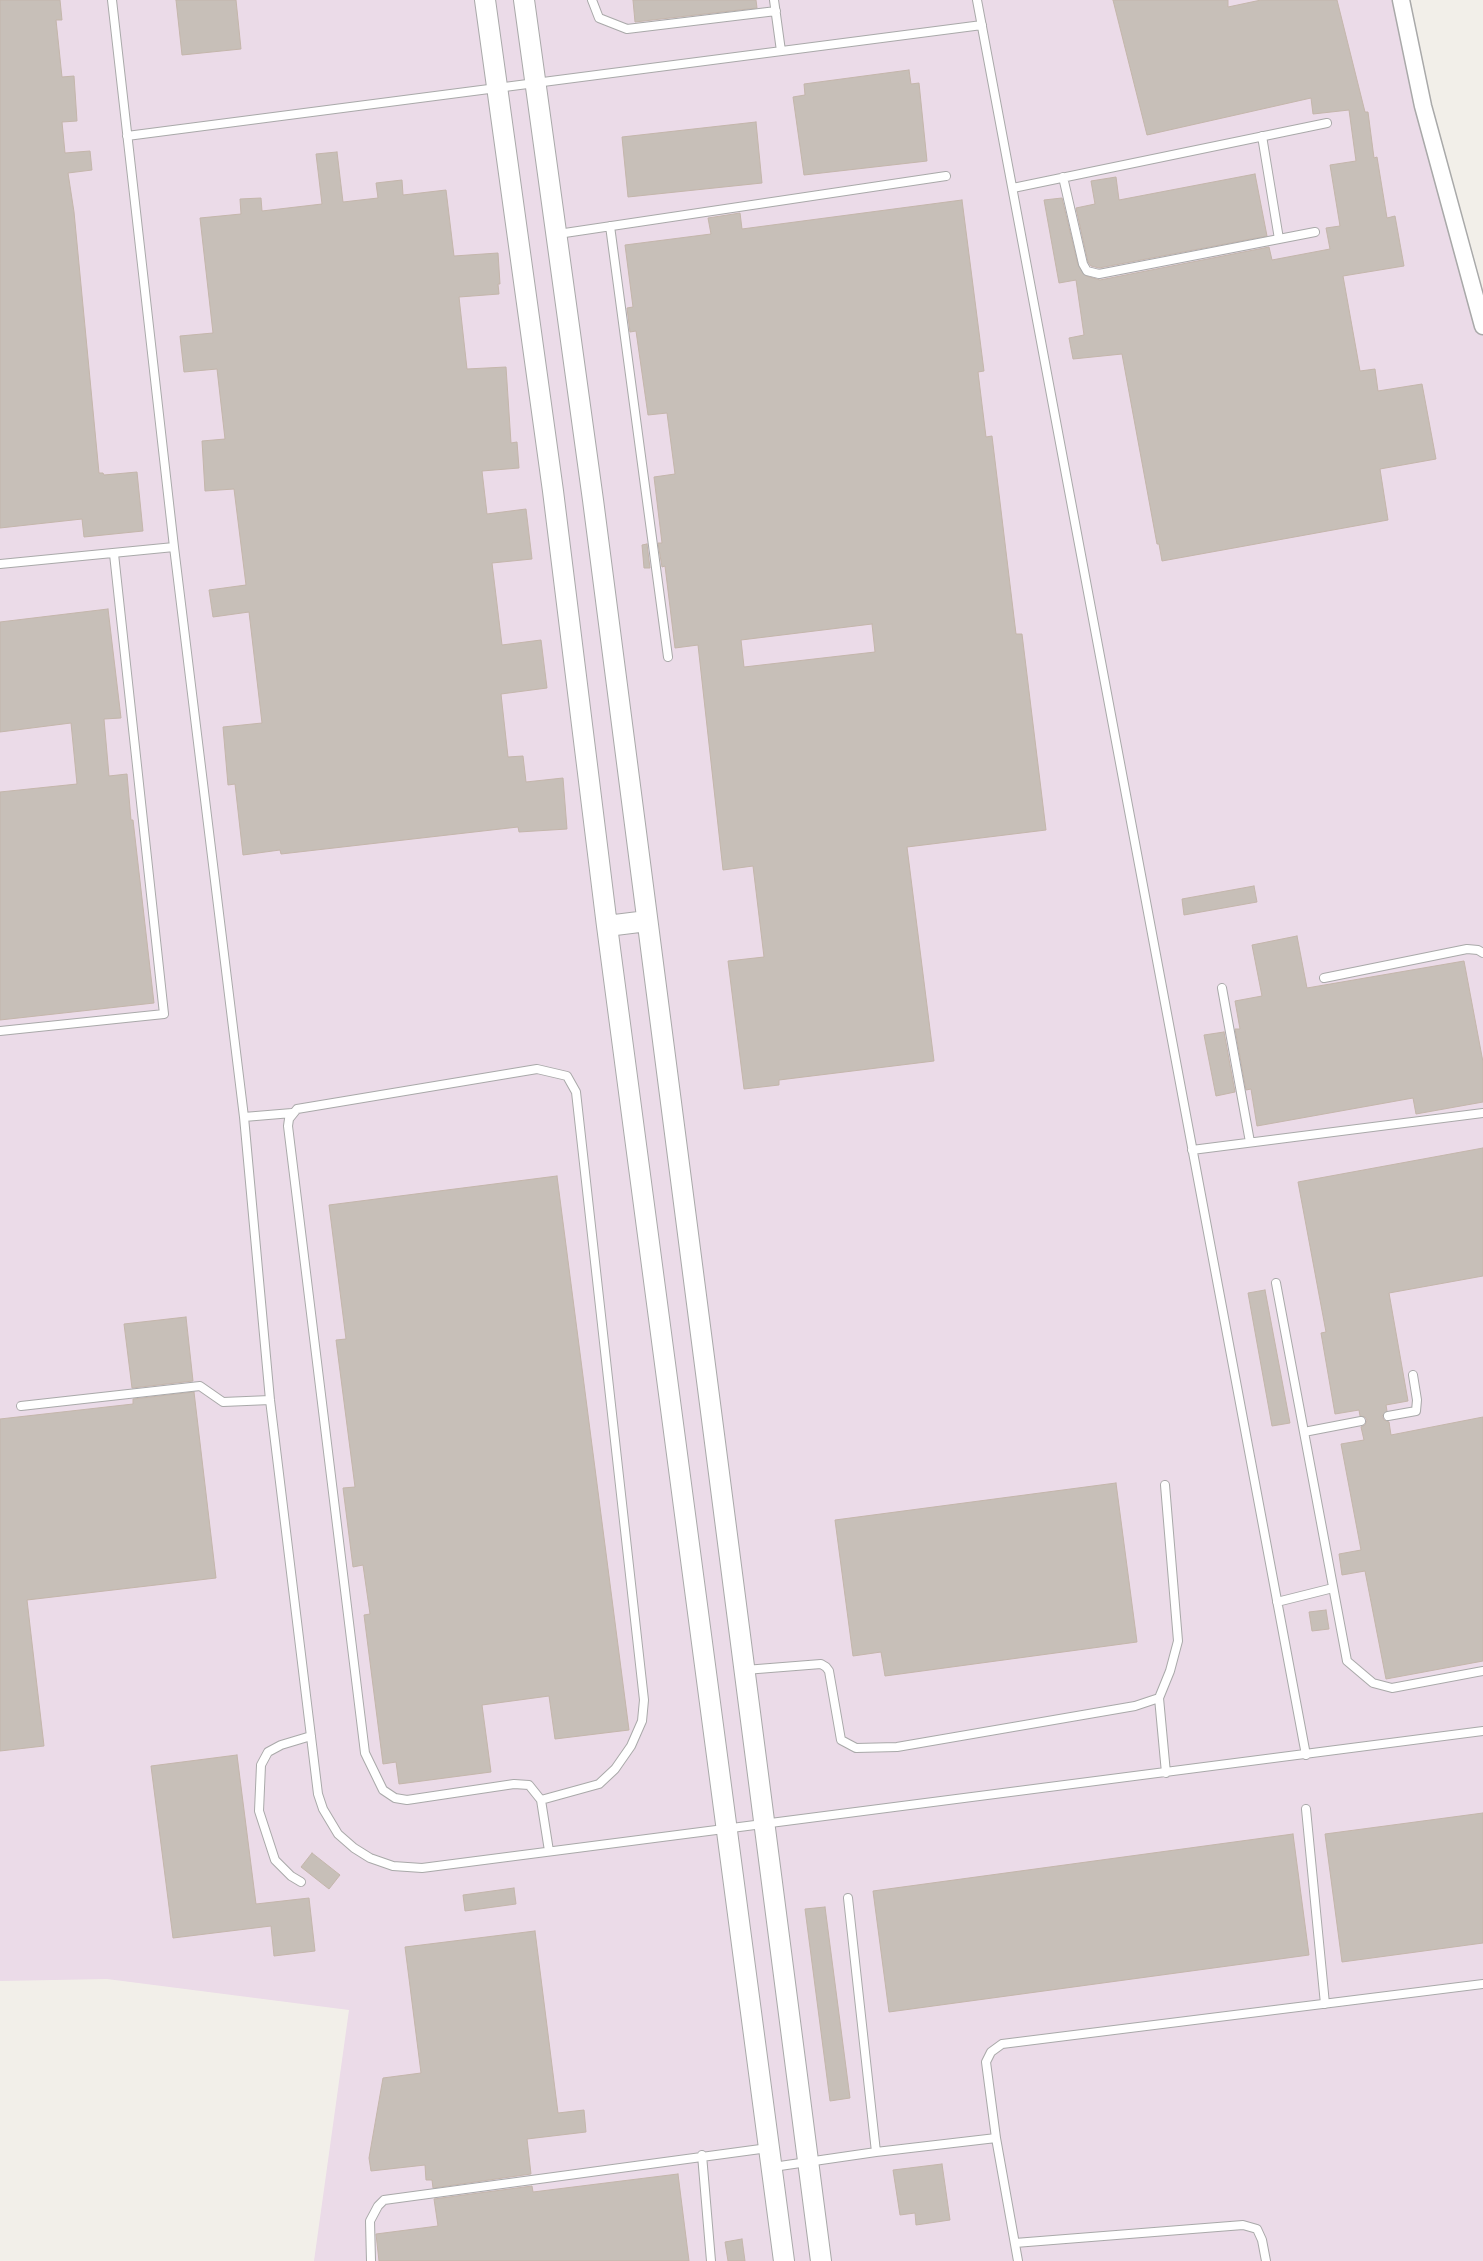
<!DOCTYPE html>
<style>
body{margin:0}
canvas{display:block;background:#f2efe9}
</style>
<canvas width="1483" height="2261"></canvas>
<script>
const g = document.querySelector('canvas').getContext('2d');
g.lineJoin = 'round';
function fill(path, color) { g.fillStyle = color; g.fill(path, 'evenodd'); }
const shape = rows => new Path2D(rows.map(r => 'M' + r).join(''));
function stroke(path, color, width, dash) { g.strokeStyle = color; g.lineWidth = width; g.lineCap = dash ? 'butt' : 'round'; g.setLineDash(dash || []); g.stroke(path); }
const industrial = shape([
 [0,0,1399,0,1483,315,1483,2261,314,2261,349,2010,107,1979,0,1981]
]);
const building = shape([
 [0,0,60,0,62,20,56,20,62,77,74,76,77,121,62,122,65,153,90,151,92,170,68,173,74,212,99,473,103,473,104,475,137,472,143,531,84,537,82,519,0,528,0,0],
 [176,0,236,0,241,49,182,55,176,0],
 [633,0,756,0,757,8,635,22,633,0],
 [1113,0,1228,0,1228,7,1261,0,1337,0,1365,112,1368,112,1374,158,1377,157,1387,218,1395,216,1404,266,1343,276,1360,371,1375,369,1378,391,1422,384,1436,459,1380,469,1388,520,1162,561,1159,544,1157,544,1122,354,1073,359,1069,338,1084,335,1076,280,1059,283,1044,200,1062,198,1078,265,1086,276,1100,280,1269,247,1272,260,1330,249,1326,228,1340,226,1330,165,1356,161,1349,110,1313,114,1311,98,1147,135,1113,0],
 [909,70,911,84,919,83,927,161,804,175,793,97,805,95,804,84,909,70],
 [756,122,762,183,628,197,622,137,756,122],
 [337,152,343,202,378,198,376,183,402,180,403,195,446,190,454,256,498,253,500,284,498,284,499,294,459,297,467,369,506,367,511,443,517,442,519,468,482,471,487,514,526,509,532,559,492,563,502,645,541,640,547,688,501,694,508,757,523,756,526,782,563,778,567,829,519,832,518,827,281,854,280,850,243,855,235,784,228,785,223,727,262,723,249,612,213,617,209,590,246,585,234,489,205,491,202,441,225,439,217,369,184,372,180,336,213,333,200,218,241,214,240,199,261,198,262,211,322,204,316,154,337,152],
 [1255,174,1267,236,1099,268,1091,266,1088,262,1076,208,1095,204,1091,181,1116,177,1119,200,1255,174],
 [962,200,984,371,978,372,986,437,992,436,1016,634,1022,634,1046,830,907,847,934,1061,779,1080,779,1085,744,1089,728,961,764,957,753,866,723,870,698,645,675,648,665,566,662,567,658,543,662,543,654,477,675,474,667,413,648,415,636,331,630,332,627,308,633,307,625,245,711,234,708,218,740,213,742,229,962,200],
 [872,624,875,652,744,667,741,640,872,624],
 [647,544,650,568,644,568,642,545,647,544],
 [108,609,121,718,104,719,109,776,127,774,131,820,133,820,154,1003,0,1020,0,792,77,784,71,723,0,732,0,622,108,609],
 [1254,886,1257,902,1184,915,1182,899,1254,886],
 [1297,936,1307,988,1464,961,1483,1062,1483,1102,1416,1114,1413,1098,1257,1126,1251,1089,1246,1090,1235,1029,1240,1029,1235,1001,1262,996,1252,945,1297,936],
 [1224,1032,1235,1092,1216,1096,1204,1035,1224,1032],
 [1483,1148,1483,1276,1389,1293,1408,1401,1386,1405,1387,1411,1382,1416,1384,1420,1389,1422,1391,1435,1483,1417,1483,1661,1386,1679,1365,1571,1342,1575,1339,1554,1361,1550,1341,1444,1364,1440,1361,1427,1365,1425,1367,1420,1365,1417,1360,1416,1359,1410,1335,1414,1321,1333,1326,1332,1298,1182,1483,1148],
 [557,1176,629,1730,555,1739,549,1696,482,1705,491,1772,399,1784,396,1762,383,1764,364,1615,370,1614,363,1565,353,1567,343,1488,355,1487,336,1340,346,1339,329,1205,557,1176],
 [1265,1290,1290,1423,1272,1426,1248,1293,1265,1290],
 [186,1317,193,1381,132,1388,124,1324,186,1317],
 [194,1392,216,1578,27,1600,44,1746,0,1751,0,1419,133,1404,133,1399,194,1392],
 [1116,1483,1137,1642,885,1676,881,1652,853,1656,835,1520,1116,1483],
 [1326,1610,1329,1629,1312,1631,1309,1612,1326,1610],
 [237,1755,256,1904,309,1898,315,1951,274,1956,271,1926,173,1938,151,1766,237,1755],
 [1483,1813,1483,1943,1342,1962,1325,1834,1483,1813],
 [1293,1834,1309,1955,889,2012,873,1891,1293,1834],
 [312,1853,340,1875,329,1889,301,1867,312,1853],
 [514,1888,516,1904,465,1911,463,1895,514,1888],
 [825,1907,850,2098,830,2101,805,1909,825,1907],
 [535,1931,558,2113,584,2110,586,2132,527,2139,531,2174,433,2188,432,2180,426,2180,425,2165,371,2171,369,2158,383,2078,421,2073,405,1947,535,1931],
 [942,2164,950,2220,916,2225,915,2213,900,2215,893,2170,942,2164],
 [678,2174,689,2261,379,2261,376,2234,438,2226,434,2199,532,2186,533,2192,678,2174],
 [742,2239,745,2261,728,2261,725,2242,742,2239]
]);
const service = shape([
 [112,0,174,547,244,1117,270,1400,318,1794,323,1809,338,1834,354,1848,370,1858,393,1866,422,1868,1483,1731],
 [592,0,599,18,627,29,776,11],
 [774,0,781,51],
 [977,0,1306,1755],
 [127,136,982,25],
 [1262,136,1279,239],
 [1063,177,1083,264,1087,271,1099,274,1315,232],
 [1013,188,1327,123],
 [610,226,668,657],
 [558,234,946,176],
 [0,564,174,547],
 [1324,978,1467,949,1478,950,1483,953],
 [1222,988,1250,1142],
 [0,1031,164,1014,114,554],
 [244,1117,292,1113],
 [1192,1150,1483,1113],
 [1276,1283,1347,1661,1373,1683,1392,1688,1483,1671],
 [21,1406,200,1386,223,1402,270,1400],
 [1388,1416,1416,1411,1417,1400,1413,1375],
 [1304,1432,1361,1421],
 [1277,1602,1333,1588],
 [745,1670,821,1664,826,1667,829,1671,841,1740,856,1748,897,1747,1135,1706,1159,1698,1170,1671,1178,1641,1165,1485],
 [1159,1698,1166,1773],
 [541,1800,599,1784,615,1769,631,1746,642,1721,644,1700,576,1092,567,1076,537,1069,297,1109,289,1119,288,1126,365,1753,383,1790,395,1798,407,1800,514,1784,529,1785,541,1800,549,1851],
 [1306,1809,1325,2004],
 [301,1882,291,1876,275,1860,259,1811,261,1765,268,1752,281,1745,311,1736],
 [848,1898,876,2152],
 [996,2138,1018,2261],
 [702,2155,711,2261],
 [773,2167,876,2152,996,2138,986,2062,991,2052,1002,2044,1483,1984],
 [1015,2243,1243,2225,1257,2229,1262,2240,1266,2261],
 [371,2261,370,2221,378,2206,384,2200,768,2148]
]);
const minor = shape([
 [1401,0,1423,106,1483,326]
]);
const tertiary = shape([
 [485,0,553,491,607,926,784,2261],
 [524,0,593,500,821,2261],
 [607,926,647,921]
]);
fill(industrial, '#ebdbe8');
fill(building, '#c7bfb8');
stroke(building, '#c4b6ab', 1);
stroke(service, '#a9a9a9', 10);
stroke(minor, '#a9a9a9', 19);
stroke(tertiary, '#a9a9a9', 22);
stroke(service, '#fff', 8);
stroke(minor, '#fff', 16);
stroke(tertiary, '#fff', 20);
</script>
